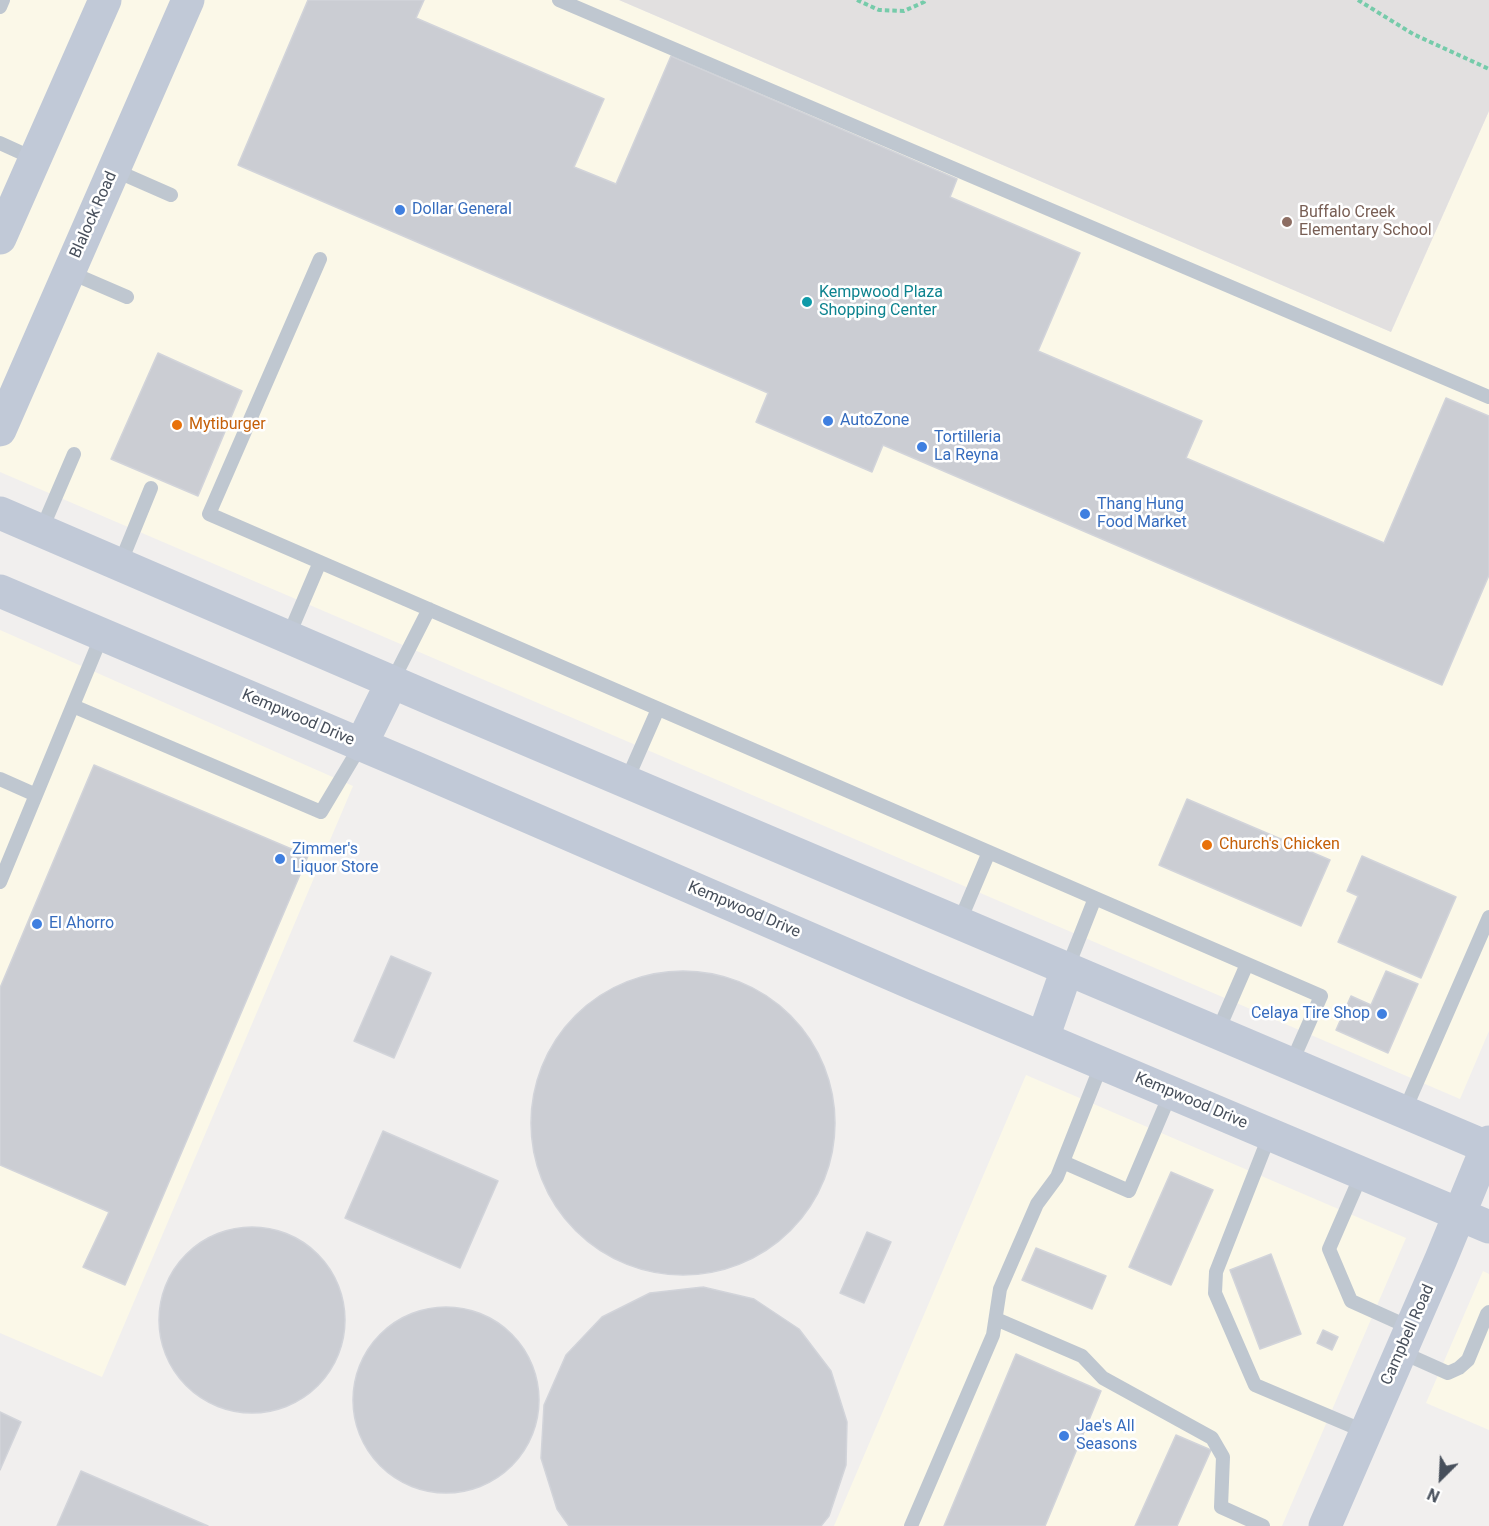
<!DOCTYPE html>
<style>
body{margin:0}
#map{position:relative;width:1489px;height:1526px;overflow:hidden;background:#f1efee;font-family:Roboto,sans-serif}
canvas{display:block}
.north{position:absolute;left:1411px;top:1448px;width:60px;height:60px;-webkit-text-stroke:4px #fff;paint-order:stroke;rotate:204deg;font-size:16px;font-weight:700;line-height:24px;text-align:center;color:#474f5b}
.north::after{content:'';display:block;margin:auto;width:21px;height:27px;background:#474f5b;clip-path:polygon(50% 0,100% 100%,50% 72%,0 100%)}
</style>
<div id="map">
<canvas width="1489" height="1526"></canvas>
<div class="north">N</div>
</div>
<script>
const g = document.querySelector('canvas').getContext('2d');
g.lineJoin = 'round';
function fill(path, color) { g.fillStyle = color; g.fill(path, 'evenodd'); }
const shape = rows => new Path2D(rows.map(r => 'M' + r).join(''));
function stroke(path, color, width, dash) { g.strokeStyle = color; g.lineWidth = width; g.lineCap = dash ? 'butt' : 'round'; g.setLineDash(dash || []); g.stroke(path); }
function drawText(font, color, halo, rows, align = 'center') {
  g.font = font + ' Roboto,sans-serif'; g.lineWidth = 5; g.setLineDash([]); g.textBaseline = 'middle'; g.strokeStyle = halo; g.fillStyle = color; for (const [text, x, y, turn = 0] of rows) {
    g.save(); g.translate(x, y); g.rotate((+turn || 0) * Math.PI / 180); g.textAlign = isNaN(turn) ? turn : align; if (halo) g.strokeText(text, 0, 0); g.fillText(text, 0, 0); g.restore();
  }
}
const commercial = shape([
 [0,0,619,0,1391,332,1489,111,1489,1031,1460,1099,0,472],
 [0,630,353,786,102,1377,0,1333],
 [1026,1075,1406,1238,1282,1526,834,1526],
 [1483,1271,1489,1274,1489,1430,1426,1403]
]);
const education = shape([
 [619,0,1489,0,1489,111,1391,332]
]);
const building = shape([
 [308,0,424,0,416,18,604,99,574,167,616,184,671,56,957,179,950,197,1080,253,1038,351,1202,421,1186,458,1384,543,1446,398,1489,416,1489,575,1442,685,883,445,872,472,756,422,768,393,238,165,308,0],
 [158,353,242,391,198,496,111,459,158,353],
 [94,765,308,856,125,1285,83,1267,109,1212,0,1165,0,988,94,765],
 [1187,799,1330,860,1301,926,1159,865,1187,799],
 [1362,856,1456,897,1421,978,1338,942,1358,896,1347,891,1362,856],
 [391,956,431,973,394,1058,354,1041,391,956],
 '531 1123a152 152 0 1 1 304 0a152 152 0 1 1-304 0Z',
 [1386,971,1418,984,1388,1053,1336,1030,1351,996,1371,1005,1386,971],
 [383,1131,498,1181,460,1268,345,1218,383,1131],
 [1171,1172,1213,1190,1171,1285,1129,1267,1171,1172],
 '159 1320a93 93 0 1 1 186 0a93 93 0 1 1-186 0Z',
 [867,1232,891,1242,864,1303,840,1293,867,1232],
 [1036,1248,1106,1276,1092,1309,1022,1280,1036,1248],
 [1271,1254,1301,1334,1260,1349,1230,1270,1271,1254],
 [703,1287,754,1299,799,1329,831,1371,847,1422,846,1465,829,1516,821,1526,569,1526,557,1509,541,1458,544,1405,566,1355,602,1317,650,1293,703,1287],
 '353 1400a93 93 0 1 1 186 0a93 93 0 1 1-186 0Z',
 [1323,1330,1338,1337,1332,1350,1317,1343,1323,1330],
 [1016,1354,1101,1391,1045,1526,944,1526,1016,1354],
 [0,1412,21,1422,0,1470,0,1412],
 [1176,1435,1211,1450,1177,1526,1135,1526,1176,1435],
 [81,1471,208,1526,57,1526,81,1471]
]);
const path = shape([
 [857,0,879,10,904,11,924,2,925,0],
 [1358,0,1413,34,1489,69]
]);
const lane = shape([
 [559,0,1489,397],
 [0,7,3,0],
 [0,143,35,159],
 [114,170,171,195],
 [320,259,209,514,1321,996,1291,1064],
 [69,272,127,297],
 [41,531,74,454],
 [120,564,151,488],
 [288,637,320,562],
 [392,682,429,609],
 [73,706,321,812,361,745],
 [0,779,36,795],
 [626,782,658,709],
 [0,882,102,635],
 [959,923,989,852],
 [1067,969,1095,898],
 [1217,1033,1247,964],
 [1404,1112,1489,917],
 [1270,1134,1216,1272,1215,1293,1255,1385,1366,1432],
 [1063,1162,1129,1191,1171,1092],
 [1362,1173,1329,1249,1351,1301,1411,1328],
 [996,1319,1082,1356,1103,1378,1212,1438,1223,1457,1221,1507,1263,1526],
 [1401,1352,1448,1373,1459,1368,1468,1360,1487,1314,1489,1312],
 [911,1526,993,1335,1000,1289,1037,1204,1057,1177,1102,1063]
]);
const secondary = shape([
 [0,238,105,0],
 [0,430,188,0],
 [0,513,441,703,1489,1148],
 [0,591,416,768,914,984,1489,1227],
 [361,745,392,682],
 [1043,1038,1067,969],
 [1325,1526,1441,1259,1489,1142]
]);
const markers = [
 [400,210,6,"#3f7fe0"],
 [1287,222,6,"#8d6e63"],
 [807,302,6,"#0f9aa8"],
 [828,421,6,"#3f7fe0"],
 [177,425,6,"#e8710a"],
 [922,447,6,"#3f7fe0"],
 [1085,514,6,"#3f7fe0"],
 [1207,845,6,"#e8710a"],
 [280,859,6,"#3f7fe0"],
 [37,924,6,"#3f7fe0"],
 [1382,1014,6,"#3f7fe0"],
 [1064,1436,6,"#3f7fe0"]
];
const shopNames = [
 ["Dollar General",412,210],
 ["AutoZone",840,421],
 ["Tortilleria",934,438],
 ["La Reyna",934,456],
 ["Thang Hung",1097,505],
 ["Food Market",1097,523],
 ["Zimmer's",292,850],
 ["Liquor Store",292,868],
 ["El Ahorro",49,924],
 ["Celaya Tire Shop",1370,1014,"right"],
 ["Jae's All",1076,1427],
 ["Seasons",1076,1445]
];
const educationNames = [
 ["Buffalo Creek",1299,213],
 ["Elementary School",1299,231]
];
const streetNames = [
 ["Blalock Road",94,215,-66],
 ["Kempwood Drive",298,718,23],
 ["Kempwood Drive",744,910,23],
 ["Kempwood Drive",1191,1101,23],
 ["Campbell Road",1408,1335,-66]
];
const cultureNames = [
 ["Kempwood Plaza",819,293],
 ["Shopping Center",819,311]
];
const foodNames = [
 ["Mytiburger",189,425],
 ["Church's Chicken",1219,845]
];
fill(commercial, '#fbf8e8');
fill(education, '#e2e0e0');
fill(building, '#cbcdd3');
stroke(building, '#d2d4da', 1.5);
stroke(path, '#76cbaa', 4, [4.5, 3]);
stroke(lane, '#bfc7d0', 14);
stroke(secondary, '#c1c9d7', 33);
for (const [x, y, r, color] of markers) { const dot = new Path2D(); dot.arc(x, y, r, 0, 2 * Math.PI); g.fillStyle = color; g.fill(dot); stroke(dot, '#fff', 2); }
drawText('16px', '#366cbe', '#fff', shopNames, 'left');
drawText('16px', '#785e54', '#fff', educationNames, 'left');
drawText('16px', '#474f5b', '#fff', streetNames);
drawText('16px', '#0d838f', '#fff', cultureNames, 'left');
drawText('16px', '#c56008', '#fff', foodNames, 'left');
</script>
